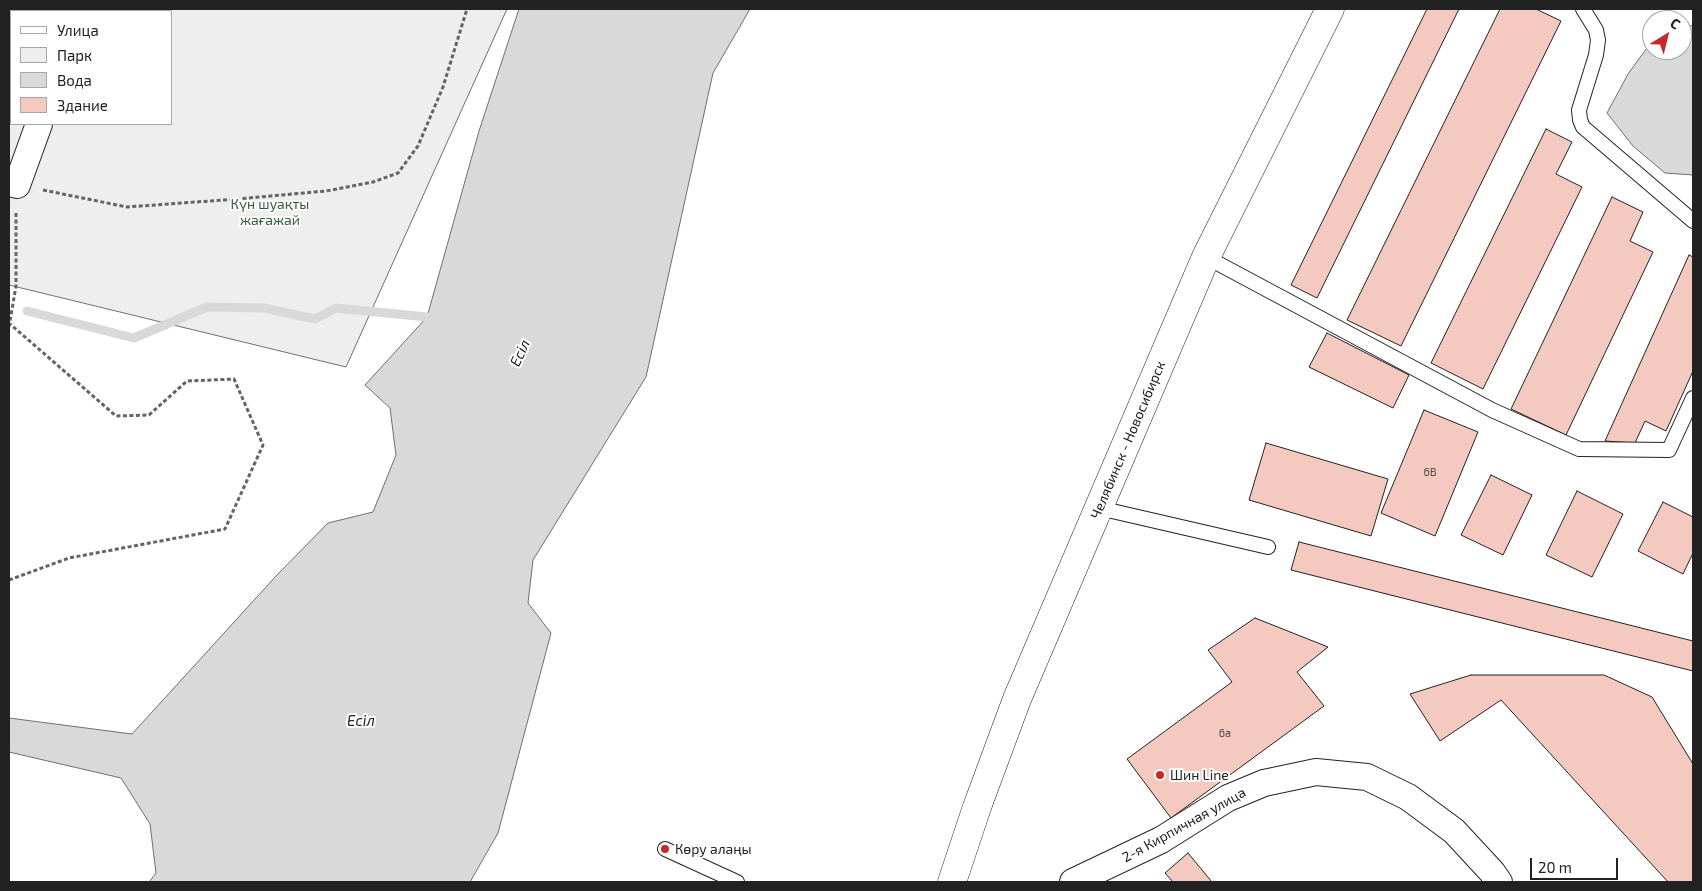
<!DOCTYPE html>
<meta charset="utf-8">
<style>
body{margin:0}
#map{position:relative;width:1702px;height:891px;overflow:hidden;background:#fff;font-family:"Exo 2",sans-serif}
canvas{display:block}
.frame{position:absolute;inset:0;border:10px solid #222;pointer-events:none}
.legend{position:absolute;left:10px;top:10px;width:162px;height:115px;box-sizing:border-box;background:#fff;border:1px solid #a7a7a7;margin:0;padding:6px 9px;list-style:none;font-size:15px;color:#222}
.legend li{display:flex;align-items:center;gap:10px;height:25px}
.legend b{width:25px;border:1px solid #a7a7a7}
.north{position:absolute;left:1642px;top:10px;width:50px;height:50px;box-sizing:border-box;background:#fff;border:1px solid #a7a7a7;border-radius:50%;rotate:36deg;font-size:14px;font-weight:700;line-height:20px;text-align:center;color:#222}
.north::after{content:'';display:block;margin:auto;width:18px;height:22px;background:#c62828;clip-path:polygon(50% 0,100% 100%,50% 72%,0 100%)}
.scale{position:absolute;left:1530px;top:858px;width:88px;height:22px;box-sizing:border-box;border:2px solid #222;border-top:0;padding-left:6px;font-size:15px;line-height:18px;white-space:nowrap;color:#222;-webkit-text-stroke:4px #fff;paint-order:stroke}
</style>
<div id="map">
<canvas width="1702" height="891"></canvas>
<div class="frame"></div>
<ul class="legend">
<li><b style="height:6px;background:#fff"></b>Улица</li>
<li><b style="height:14px;background:#eee"></b>Парк</li>
<li><b style="height:14px;background:#d9d9d9"></b>Вода</li>
<li><b style="height:14px;background:#f3c9c0"></b>Здание</li>
</ul>
<div class="north">С</div>
<div class="scale">20 m</div>
</div>
<script>
const g = document.querySelector('canvas').getContext('2d');
g.lineJoin = 'round';
function fill(path, color) { g.fillStyle = color; g.fill(path, 'evenodd'); }
const shape = rows => new Path2D(rows.map(r => 'M' + r).join(''));
function stroke(path, color, width, dash) { g.strokeStyle = color; g.lineWidth = width; g.lineCap = dash ? 'butt' : 'round'; g.setLineDash(dash || []); g.stroke(path); }
function drawText(font, color, halo, rows, align = 'center') {
  g.font = font + ' "Exo 2",sans-serif'; g.lineWidth = 4; g.setLineDash([]); g.textBaseline = 'middle'; g.strokeStyle = halo; g.fillStyle = color; for (const [text, x, y, turn = 0] of rows) {
    g.save(); g.translate(x, y); g.rotate((+turn || 0) * Math.PI / 180); g.textAlign = isNaN(turn) ? turn : align; if (halo) g.strokeText(text, 0, 0); g.fillText(text, 0, 0); g.restore();
  }
}
const green = shape([
 [9,9,507,9,346,367,9,285,9,9],
 [11,11,171,11,171,124,11,124,11,11]
]);
const water = shape([
 [519,9,750,9,713,73,646,377,533,560,528,603,551,633,498,833,470,882,149,882,156,873,150,824,121,778,9,752,9,718,132,734,276,576,328,523,373,512,396,455,390,408,365,385,427,317,479,131,519,9],
 [1693,25,1693,175,1665,173,1633,146,1607,113,1628,74,1652,41,1652,50,1682,50,1682,29,1693,25]
]);
const stream = shape([
 [27,311,134,338,207,307,264,308,315,319,336,308,427,317]
]);
const building = shape([
 [1427,9,1459,9,1317,298,1291,285,1427,9],
 [1500,9,1536,9,1561,21,1401,346,1347,320,1500,9],
 [1546,129,1572,142,1556,174,1582,187,1483,389,1431,363,1546,129],
 [1612,197,1643,212,1630,241,1653,252,1566,435,1511,409,1612,197],
 [1689,255,1693,257,1693,371,1666,431,1645,421,1635,443,1605,441,1689,255],
 [1327,333,1409,375,1393,408,1309,367,1327,333],
 [1424,410,1478,432,1435,536,1381,513,1424,410],
 [1266,443,1388,479,1371,536,1249,500,1266,443],
 [1491,475,1532,495,1503,555,1461,535,1491,475],
 [1577,491,1623,514,1592,577,1546,555,1577,491],
 [1663,502,1693,517,1693,553,1683,574,1638,551,1663,502],
 [1299,542,1693,641,1693,671,1291,570,1299,542],
 [1255,618,1328,647,1297,672,1324,706,1171,818,1127,759,1232,682,1208,650,1255,618],
 [1471,675,1604,675,1652,697,1693,764,1693,882,1668,882,1501,700,1440,741,1410,694,1471,675],
 [1188,853,1212,882,1173,882,1165,873,1188,853]
]);
const path = shape([
 [43,190,127,207,237,199,326,191,373,182,398,173,418,146,443,87,467,9],
 [9,327,16,286,16,211],
 [9,580,69,558,225,529,263,445,234,379,187,381,149,415,116,416,10,324]
]);
const service = shape([
 [1583,9,1596,30,1598,40,1596,55,1579,110,1580,120,1583,127,1693,221],
 [1206,257,1492,410,1579,449,1669,450,1693,398],
 [1099,508,1268,547],
 [665,849,737,882]
]);
const minor = shape([
 [81,11,82,9],
 [9,183,17,185,39,124],
 [1073,882,1161,840,1228,798,1264,783,1316,772,1367,777,1408,797,1454,831,1492,872,1499,882]
]);
const trunk = shape([
 [952,882,977,807,1017,699,1206,257,1330,9]
]);
const markers = [
 [1160,775,5,"#c62828"],
 [665,849,5,"#c62828"]
];
const numberNames = [
 ["6В",1430,472],
 ["6а",1225,733]
];
const parkNames = [
 ["Күн шуақты",270,204],
 ["жағажай",270,220]
];
const streetNames = [
 ["Челябинск - Новосибирск",1128,440,-67],
 ["2-я Кирпичная улица",1184,825,-29]
];
const poiNames = [
 ["Шин Line",1170,775],
 ["Көру алаңы",675,849]
];
const waterNames = [
 ["Есіл",520,353,-65],
 ["Есіл",361,721]
];
fill(green, '#eee');
stroke(green, '#6f6f6f', 1);
fill(water, '#d9d9d9');
stroke(water, '#6f6f6f', 1);
stroke(stream, '#d9d9d9', 9);
fill(building, '#f3c9c0');
stroke(building, '#222', 1);
stroke(service, '#222', 16);
stroke(minor, '#222', 28);
stroke(trunk, '#222', 29);
stroke(path, '#646464', 3, [4, 2.5]);
stroke(service, '#fff', 14);
stroke(minor, '#fff', 26);
stroke(trunk, '#fff', 28);
for (const [x, y, r, color] of markers) { const dot = new Path2D(); dot.arc(x, y, r, 0, 2 * Math.PI); g.fillStyle = color; g.fill(dot); stroke(dot, '#fff', 2); }
drawText('11px', '#564c4a', null, numberNames);
drawText('14px', '#2f5e38', '#fff', parkNames);
drawText('14px', '#222', '#fff', streetNames);
drawText('14px', '#222', '#fff', poiNames, 'left');
drawText('italic 15px', '#222', '#fff', waterNames);
</script>
